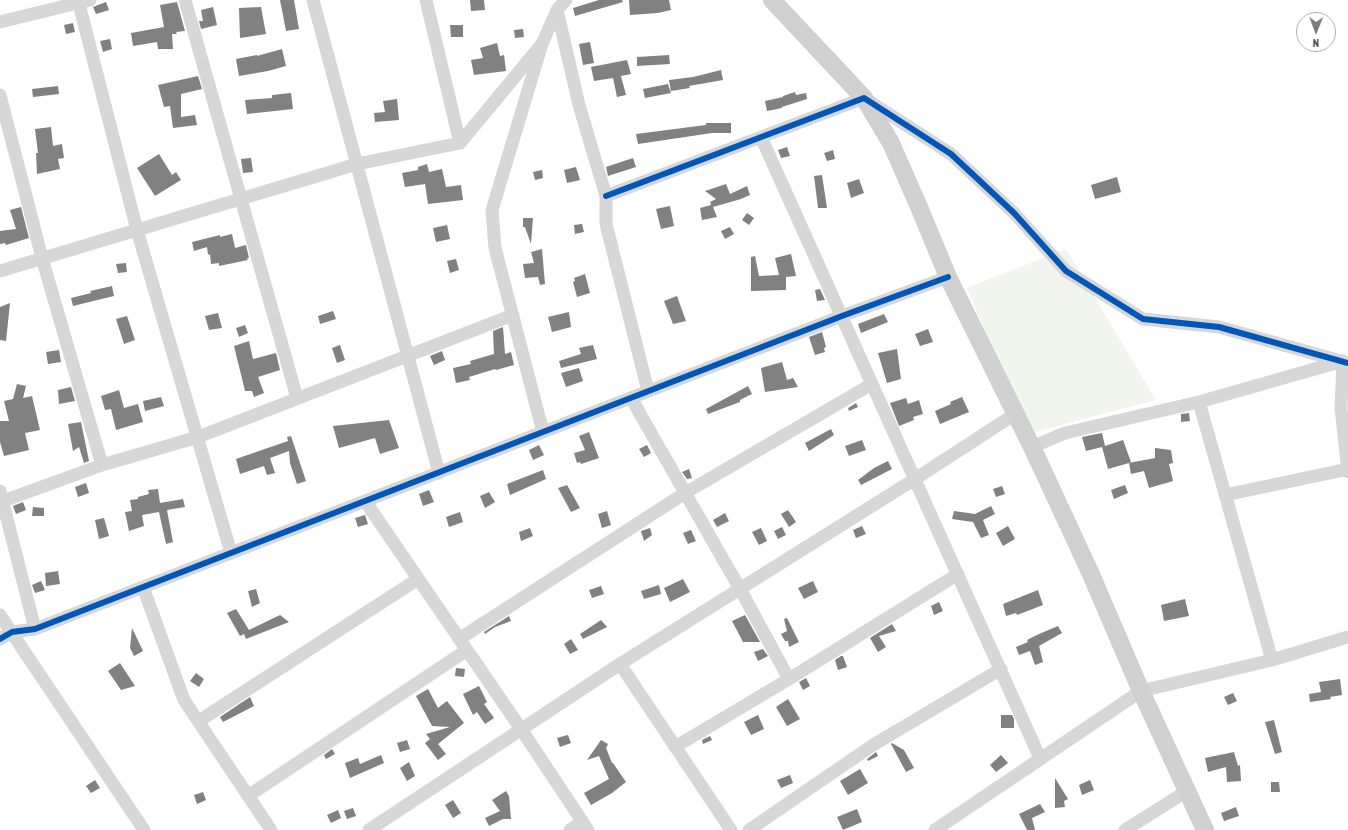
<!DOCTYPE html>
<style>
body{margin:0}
#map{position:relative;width:1348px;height:830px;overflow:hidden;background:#fff;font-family:"PT Sans Narrow",sans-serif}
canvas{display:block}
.north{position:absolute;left:1296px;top:12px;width:40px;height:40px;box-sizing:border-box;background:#fff;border:1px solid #adadad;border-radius:50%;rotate:181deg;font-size:11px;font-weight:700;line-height:16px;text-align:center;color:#333}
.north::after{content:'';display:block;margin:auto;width:14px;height:18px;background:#7a7a7a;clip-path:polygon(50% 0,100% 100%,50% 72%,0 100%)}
</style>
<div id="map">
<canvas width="1348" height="830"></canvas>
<div class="north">N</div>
</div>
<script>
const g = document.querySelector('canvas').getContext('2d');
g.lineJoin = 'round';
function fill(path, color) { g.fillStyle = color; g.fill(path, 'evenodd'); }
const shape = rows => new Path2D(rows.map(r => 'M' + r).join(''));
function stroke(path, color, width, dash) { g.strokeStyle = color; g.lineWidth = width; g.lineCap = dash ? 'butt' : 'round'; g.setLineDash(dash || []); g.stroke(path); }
const green = shape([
 [1066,249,1156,400,1028,434,967,288]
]);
const building = shape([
 [280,0,294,0,299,29,286,31],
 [470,0,484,0,485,10,471,11],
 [599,0,622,0,623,2,575,16,573,8],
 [629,0,669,0,671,10,658,13,630,15],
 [106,2,109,10,96,14,93,7],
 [177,2,185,31,176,32,177,34,172,34,173,49,158,49,157,42,133,46,131,33,164,27,160,5],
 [213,7,217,25,201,29,199,21,203,21,201,10],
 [261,7,266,34,240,38,239,8],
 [73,23,75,32,66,34,64,25],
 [450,25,463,25,463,37,451,37],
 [523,29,524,37,515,38,514,30],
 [110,39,112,49,103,52,100,41],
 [590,42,594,63,583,65,579,44],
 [497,43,500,56,504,55,506,71,474,75,471,60,483,58,480,48],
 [282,49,286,66,268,71,239,76,236,59,257,55,257,56],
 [669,55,670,64,637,66,637,57],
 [627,60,631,74,621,76,626,95,617,97,613,78,594,81,591,67],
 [721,70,723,80,689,86,690,88,671,91,669,80,693,77],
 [198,76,202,89,181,94,181,117,195,115,197,125,173,128,170,106,164,107,158,85],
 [668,84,671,93,645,98,643,89],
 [58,86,59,94,33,97,32,89],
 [795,92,796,95,806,93,807,99,782,107,782,108,767,111,765,101,783,97,783,96],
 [291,93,293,109,247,114,245,100,272,98,272,95],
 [397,99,399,120,375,122,374,113,385,112,383,101],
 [706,123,731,123,731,133,712,133,638,144,636,134,706,125],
 [51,127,53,146,62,144,64,158,58,159,60,169,37,174,36,153,38,153,35,129],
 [787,147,790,156,781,158,778,150],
 [833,150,835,159,827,161,824,153],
 [159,154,172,175,176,172,181,180,155,196,137,168],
 [251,158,253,172,243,173,241,159],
 [633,158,636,167,608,176,606,167],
 [427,164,429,172,442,169,446,187,461,185,463,200,428,204,425,184,405,187,402,173,418,170,418,167],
 [576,167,580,180,567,183,564,170],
 [542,170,543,178,535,180,533,172],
 [822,175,827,208,818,208,814,176],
 [1117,177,1121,192,1095,199,1091,185],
 [859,179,864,193,851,198,847,183],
 [726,184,730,194,747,186,750,195,741,199,713,207,717,217,702,220,700,208,711,205,710,202,716,199,705,191],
 [670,206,674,226,661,229,656,209],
 [21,207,29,238,6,245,5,243,0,244,0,231,16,229,10,210],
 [747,213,754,218,749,225,742,220],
 [523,218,533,218,531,244,525,227,523,227],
 [582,224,584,232,575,234,574,225],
 [447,225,450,239,436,242,433,228],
 [730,227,734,234,725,239,721,231],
 [232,234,235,248,246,245,249,258,247,258,248,260,219,266,219,263,211,264,210,254,208,255,207,247,194,251,192,242,220,235,220,237],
 [542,249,545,284,540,285,538,277,525,278,523,264,534,263,531,252],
 [791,254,796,276,786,277,786,290,751,291,751,257,755,256,759,276,779,275,775,258],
 [456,259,459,270,450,273,447,261],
 [126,263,127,272,118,273,116,264],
 [585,274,590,293,577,297,573,282,575,281,574,278],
 [112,286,114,296,73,306,71,298,91,293,90,291],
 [820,289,825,300,817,301,815,290],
 [677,296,686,321,673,324,664,301],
 [10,303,6,341,0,340,0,307],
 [333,311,336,319,320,324,318,316],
 [569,312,571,327,552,332,548,317],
 [218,313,222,328,209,330,205,316],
 [884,314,888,322,861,333,858,324],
 [127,316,135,340,124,344,116,319],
 [245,325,248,333,239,337,236,328],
 [503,327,505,354,511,352,514,365,496,370,495,369,469,377,470,380,456,383,453,368,471,364,470,361,494,354,493,331],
 [928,329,933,342,920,346,915,334],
 [822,332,826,347,824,348,825,352,815,355,809,337],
 [249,341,253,359,276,353,280,370,258,377,264,393,254,397,252,391,245,391,234,346],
 [340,345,345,360,337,363,332,348],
 [593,345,597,359,561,368,559,361,581,354,579,348],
 [897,349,901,379,887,383,878,353],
 [59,350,61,362,48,364,46,352],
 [442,351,445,360,434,365,430,356],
 [782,362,787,380,793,378,798,387,765,392,761,368],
 [579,368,583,381,566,387,561,373],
 [17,384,26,386,23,398,32,396,40,430,25,433,29,450,4,456,0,442,0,421,9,421,4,401,13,399],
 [748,386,752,394,740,400,740,402,708,414,706,409],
 [71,387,75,401,59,404,58,390],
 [119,390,124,408,138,404,143,422,116,430,111,409,105,410,101,396],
 [161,397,164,406,145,411,143,401],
 [962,397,969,412,940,424,935,411,951,404,950,402],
 [906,398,908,404,919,400,923,414,913,417,914,420,899,426,890,403],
 [856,403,858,407,849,411,848,408],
 [1189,413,1190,421,1181,422,1181,414],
 [389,420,399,448,380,454,375,438,339,448,333,426],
 [81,422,89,461,84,463,79,447,73,451,68,424],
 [831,429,834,435,809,451,805,443],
 [589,432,599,458,581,464,580,462,577,463,574,453,585,450,579,436],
 [1102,433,1105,446,1123,440,1131,462,1129,463,1155,458,1155,448,1171,450,1173,463,1169,464,1173,481,1149,488,1144,471,1131,474,1129,463,1108,469,1102,447,1086,451,1082,437],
 [291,436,306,481,297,484,290,463,289,451,270,458,275,473,267,475,264,466,240,474,236,459,288,441,287,437],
 [862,440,866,450,849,456,845,446],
 [539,445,544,455,533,460,529,450],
 [647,445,651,453,644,457,639,449],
 [888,461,892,469,861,485,858,480,874,468],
 [689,469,692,478,687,479,682,472],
 [543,470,546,479,510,495,507,484],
 [86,483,89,493,78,497,75,487],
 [567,485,580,508,571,512,558,488],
 [1125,485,1128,493,1114,499,1111,490],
 [1002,486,1005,494,996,497,993,489],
 [158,489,160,503,183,499,185,507,167,510,173,542,166,544,159,512,142,515,144,526,129,531,125,512,132,511,130,500,138,499,138,497,149,494,148,490],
 [429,490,434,502,423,506,419,494],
 [489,492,495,502,485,508,480,496],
 [23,502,26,510,16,514,13,506],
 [991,506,995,514,983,520,989,535,981,538,973,522,952,519,954,511,975,514],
 [33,507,44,508,44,516,32,516],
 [788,510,796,522,789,527,781,514],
 [607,511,611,525,602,528,598,514],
 [460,512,463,522,449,527,446,517],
 [725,513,729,521,717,527,713,520],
 [365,515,368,524,358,527,355,518],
 [104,518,109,536,99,539,95,520],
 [862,526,866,534,856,538,853,530],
 [1008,526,1015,539,1003,546,996,533],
 [782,527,786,535,778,539,774,531],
 [530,528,533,536,521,541,519,532],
 [650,528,652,535,644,541,641,531],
 [761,528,767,541,759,545,752,532],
 [691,530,696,541,688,544,683,533],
 [58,571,60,584,46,586,45,573],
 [683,579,690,592,670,602,664,588],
 [41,581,45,590,35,593,32,585],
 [813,581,818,592,804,599,798,588],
 [659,585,661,594,644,599,641,591],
 [601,586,604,594,592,598,589,590],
 [256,589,260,603,252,607,248,591],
 [1038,590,1043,605,1017,615,1016,613,1006,616,1003,604],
 [1185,599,1189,616,1164,621,1161,605],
 [939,602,943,611,934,615,931,606],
 [236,609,249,630,280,615,289,622,246,639,244,634,240,636,227,613],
 [745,615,760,642,743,642,732,621],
 [509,616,511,621,495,627,485,634,484,632],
 [787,618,799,642,789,647,788,641,785,641,781,634,787,631,784,619],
 [601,620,607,627,583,639,580,634],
 [892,624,896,631,879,636,886,647,878,652,870,638],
 [1058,626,1062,633,1039,646,1043,662,1035,665,1030,651,1019,655,1016,647,1028,642,1027,640,1039,634],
 [132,628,143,651,134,656,130,648],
 [571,639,578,650,570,654,564,644],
 [763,649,768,656,758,661,754,652],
 [841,656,843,656,847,667,838,670,835,660],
 [120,663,135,686,121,690,108,671],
 [456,668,465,669,464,677,455,676],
 [196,673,204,679,199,687,190,681],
 [806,678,810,686,803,690,799,682],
 [1340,679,1342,695,1330,697,1331,699,1310,702,1309,694,1321,692,1319,682],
 [479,686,487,702,484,704,494,718,485,724,477,712,473,715,463,694],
 [428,689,438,708,447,701,464,723,438,744,446,754,438,760,425,743,430,739,426,734,450,727,432,726,416,696],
 [1233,693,1237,701,1228,705,1224,697],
 [250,697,254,706,223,722,220,717],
 [788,699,800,719,787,726,776,707],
 [758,715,764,729,751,735,744,722],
 [1001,715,1012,715,1014,719,1014,728,1001,728],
 [1274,720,1282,752,1275,754,1265,722],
 [568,735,571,743,560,747,557,738],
 [710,736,712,740,703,744,702,740],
 [407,740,410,749,400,752,397,743],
 [601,740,608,744,606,748,612,763,613,763,626,782,612,793,591,805,584,793,609,779,599,756,587,760],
 [892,743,904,750,914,768,906,772,891,744],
 [332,749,335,754,326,759,324,755],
 [876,752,878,756,868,761,867,759],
 [1234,752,1238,766,1240,765,1241,781,1227,782,1226,767,1208,772,1205,758],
 [381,755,384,763,350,778,345,763,358,758,360,764],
 [1001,755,1008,763,996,772,990,765],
 [409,762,415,776,407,781,400,768],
 [860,769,868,783,848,795,840,781],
 [790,775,793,783,781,788,777,780],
 [1055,778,1068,799,1064,801,1065,807,1055,808],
 [95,780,100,788,91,793,86,786],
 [1090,780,1094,790,1082,795,1079,785],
 [1271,782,1279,782,1280,792,1271,792],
 [506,791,509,796,511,819,503,819,489,826,485,818,500,811,492,800],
 [203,792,206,800,197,804,194,795],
 [453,800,461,813,453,818,445,805],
 [1040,804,1045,812,1032,818,1035,830,1027,830,1019,814],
 [1236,807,1239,816,1224,821,1221,813],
 [353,808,356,816,347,819,344,811],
 [857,809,862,822,843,830,837,817],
 [338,810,341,818,331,823,327,815]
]);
const minor = shape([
 [78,0,137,230,231,553],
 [185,0,297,398],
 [313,0,439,473],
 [426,0,460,143],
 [566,0,557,10,579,105,606,196,606,224,648,391],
 [0,22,90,0],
 [0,95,42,258,102,465],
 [761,137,1040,758],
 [606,196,864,98,951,154,1014,213,1066,271,1143,319,1219,327,1348,363],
 [0,271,357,164,460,143,542,44],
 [631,398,740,589,789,679],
 [1199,402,1272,660],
 [543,432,495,248,492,210,542,44,557,10],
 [1032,447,1065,433,1199,402,1343,361,1341,408,1348,472],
 [0,491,35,629],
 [1225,495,1348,469],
 [3,501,102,465,198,437,513,315],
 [365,501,521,729,588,830],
 [143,587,184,700,271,830],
 [0,615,144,830],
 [0,639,12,632,35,629,842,316,948,277],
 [459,639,685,493,872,384],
 [620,664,731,830],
 [199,721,418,579],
 [675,747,789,679,958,574],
 [248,796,467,650],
 [369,830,620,664,915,479,1015,414],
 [570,830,582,822],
 [749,830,873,745,1001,669],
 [935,830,1141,691,1272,660,1348,637],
 [1125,830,1187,791]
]);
const secondary = shape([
 [772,0,864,98,891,143,919,207,948,277,1032,447,1090,572,1141,691,1205,830]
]);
const cycleway = shape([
 [606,196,864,98,951,154,1014,213,1066,271,1143,319,1219,327,1348,363],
 [0,639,12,632,35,629,842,316,948,277]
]);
fill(green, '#f1f5ed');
fill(building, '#818181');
stroke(minor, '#d7d7d7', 13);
stroke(secondary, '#d0d0d0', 18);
stroke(cycleway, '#0057b8', 6);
</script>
